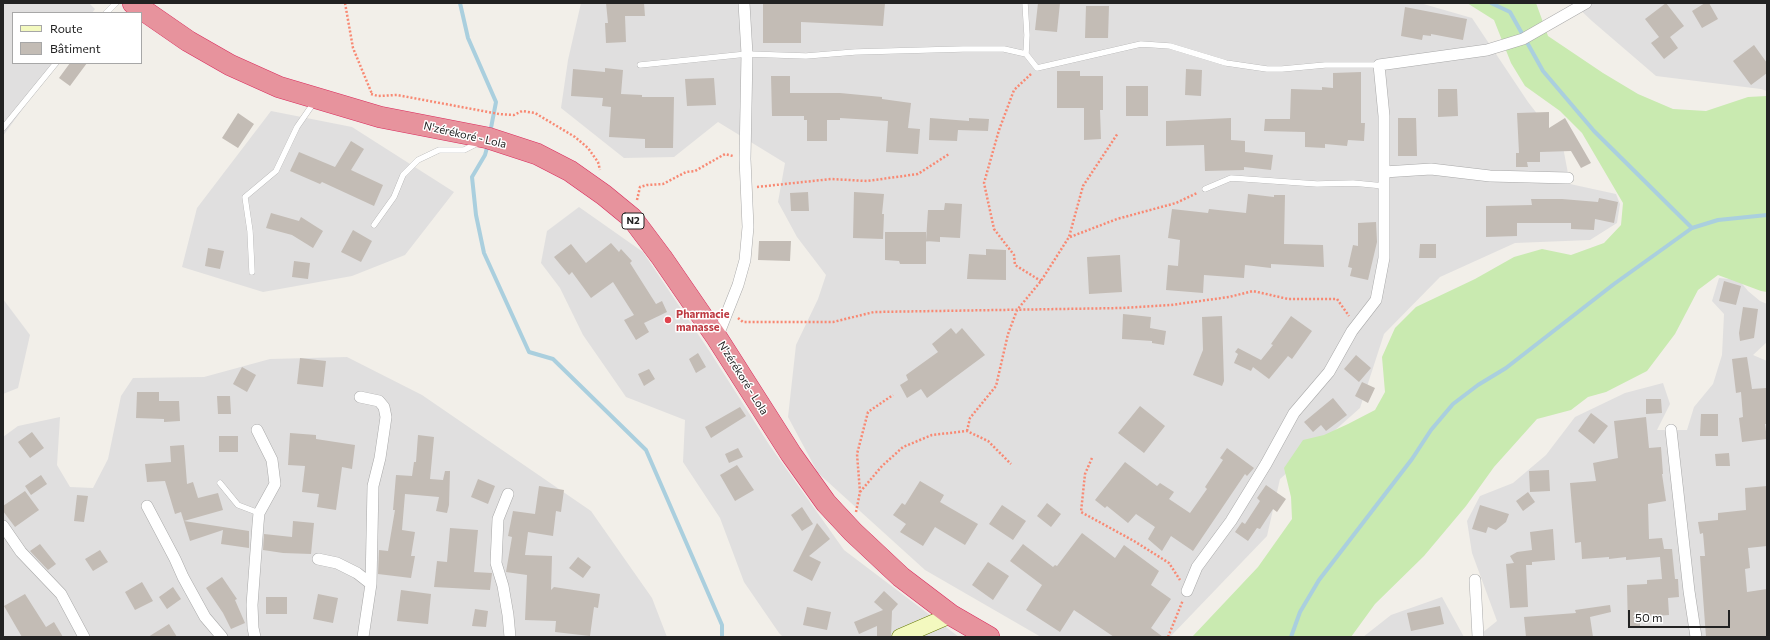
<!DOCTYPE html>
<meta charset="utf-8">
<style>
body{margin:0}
#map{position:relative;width:1770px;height:640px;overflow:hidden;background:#f2efe9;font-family:Commissioner,sans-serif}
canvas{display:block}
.frame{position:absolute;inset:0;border:4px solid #222;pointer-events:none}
.legend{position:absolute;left:12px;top:12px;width:130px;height:52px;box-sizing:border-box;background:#fff;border:1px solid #a7a7a7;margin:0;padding:5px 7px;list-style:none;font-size:12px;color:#222}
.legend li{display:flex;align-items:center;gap:8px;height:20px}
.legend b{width:20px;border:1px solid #a7a7a7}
.scale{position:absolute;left:1628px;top:610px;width:102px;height:18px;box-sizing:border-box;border:2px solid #222;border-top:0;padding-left:5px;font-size:12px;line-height:14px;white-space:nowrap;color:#222;-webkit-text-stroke:3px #fff;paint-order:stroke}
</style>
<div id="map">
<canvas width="1770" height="640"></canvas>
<div class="frame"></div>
<ul class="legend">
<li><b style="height:5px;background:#f3f9bf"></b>Route</li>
<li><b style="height:11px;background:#c3bcb5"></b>Bâtiment</li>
</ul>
<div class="scale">50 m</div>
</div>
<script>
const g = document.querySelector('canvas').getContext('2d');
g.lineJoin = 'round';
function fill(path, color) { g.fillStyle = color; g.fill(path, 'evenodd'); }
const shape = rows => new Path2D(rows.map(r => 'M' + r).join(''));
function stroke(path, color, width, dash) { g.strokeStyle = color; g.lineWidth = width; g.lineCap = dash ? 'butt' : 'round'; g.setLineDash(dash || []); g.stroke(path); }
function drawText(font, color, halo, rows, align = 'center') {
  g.font = font + ' Commissioner,sans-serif'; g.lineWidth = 3; g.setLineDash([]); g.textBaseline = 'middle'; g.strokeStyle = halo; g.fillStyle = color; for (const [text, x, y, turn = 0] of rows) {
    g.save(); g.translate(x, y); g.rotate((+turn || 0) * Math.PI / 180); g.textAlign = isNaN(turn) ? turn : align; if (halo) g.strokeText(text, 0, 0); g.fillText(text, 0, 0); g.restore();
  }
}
const residential = shape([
 [3,3,89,3,95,9,92,13,13,13,13,63,56,63,3,136],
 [581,3,1420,3,1472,18,1528,102,1563,147,1570,184,1616,194,1620,204,1617,223,1590,240,1515,243,1440,277,1384,334,1360,408,1280,479,1267,536,1170,637,1041,637,925,570,818,473,788,417,796,345,818,299,826,275,797,237,778,202,785,163,718,122,674,157,624,158,561,108,568,60],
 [1573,3,1767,3,1767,91,1761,89,1656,76,1592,21],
 [271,111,352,127,454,192,405,255,352,276,263,292,182,267,197,208],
 [579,207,643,252,710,352,770,446,844,550,959,637,783,637,779,633,744,582,720,518,683,462,685,420,626,397,583,335,560,288,541,263,547,231],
 [1719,278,1739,280,1748,291,1760,301,1767,304,1767,342,1753,355,1767,361,1767,637,1477,637,1497,621,1472,553,1467,521,1480,496,1513,483,1546,455,1575,417,1625,393,1663,383,1670,404,1657,430,1687,430,1694,407,1713,384,1722,355,1724,314,1712,301],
 [3,299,30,335,18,388,3,394],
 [347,357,422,395,591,511,652,598,667,637,3,637,3,437,18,426,60,417,57,465,70,487,93,488,108,459,121,396,133,378,204,377,270,359],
 [1442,597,1464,637,1363,637,1391,615]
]);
const grass = shape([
 [1467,3,1536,3,1548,36,1603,73,1638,94,1673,109,1706,111,1748,97,1767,96,1767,292,1761,291,1718,275,1698,290,1675,334,1647,371,1606,392,1588,397,1571,410,1537,419,1494,467,1466,506,1424,556,1375,604,1351,637,1192,637,1258,567,1292,519,1291,497,1284,468,1303,440,1324,435,1348,424,1375,410,1385,392,1382,357,1395,328,1416,307,1475,279,1514,257,1542,249,1571,255,1604,243,1621,225,1623,203,1582,133,1560,111,1525,86,1511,63,1494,20]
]);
const stream = shape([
 [460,3,468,38,496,102,490,133],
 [1491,3,1510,12,1543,71,1594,131,1692,228],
 [488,144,485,155,472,177,476,215,484,253,529,352,553,359,646,450,722,625,722,637],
 [1291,637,1300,612,1319,580,1412,459,1431,430,1453,404,1478,385,1506,368,1614,284,1692,228,1718,220,1767,215]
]);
const building = shape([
 [606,3,644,3,645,16,625,16,626,42,606,43,605,23,608,23],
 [763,3,885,3,883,26,801,22,801,43,763,43],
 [1038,3,1060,3,1057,32,1035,30],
 [1666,3,1684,26,1670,37,1678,48,1664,59,1651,43,1659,37,1645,19],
 [1705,3,1709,3,1718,19,1702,28,1692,11],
 [1086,6,1109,6,1108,38,1085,38],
 [1405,7,1467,19,1463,40,1431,34,1431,36,1423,35,1422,40,1401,36],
 [1754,45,1767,63,1767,73,1751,85,1733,61],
 [70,63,87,63,70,86,59,78],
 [605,68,623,70,621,94,642,95,642,97,674,97,673,148,645,148,645,139,609,137,611,107,602,106,603,98,571,96,573,69,605,72],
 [1186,69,1202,70,1201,96,1185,95],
 [1057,71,1080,71,1080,76,1103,76,1103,110,1100,110,1101,139,1084,140,1084,108,1057,108],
 [1361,72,1361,123,1365,123,1364,141,1348,140,1347,146,1325,144,1325,148,1305,147,1305,132,1264,131,1265,119,1290,119,1291,89,1322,90,1322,87,1333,88,1333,73],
 [771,76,790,76,790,93,840,93,882,97,882,99,911,103,908,128,920,129,918,154,886,152,888,121,840,118,840,120,827,120,827,141,807,141,807,120,804,120,804,116,772,116],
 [714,78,716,105,687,106,685,79],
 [1126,86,1148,86,1148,116,1126,116],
 [1438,89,1457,89,1458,116,1438,117],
 [1549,112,1549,128,1565,118,1591,163,1581,168,1571,151,1540,152,1540,162,1527,162,1528,167,1516,167,1516,153,1519,153,1517,113],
 [238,113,254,124,238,148,222,138],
 [930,118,969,121,969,118,989,119,988,131,958,130,957,141,929,140],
 [1231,118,1231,140,1245,141,1245,152,1273,155,1271,170,1244,167,1244,170,1205,171,1204,145,1166,146,1166,121],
 [1398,118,1416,118,1417,156,1398,156],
 [351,141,364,149,351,170,383,185,374,206,322,182,320,184,290,171,299,152,335,167],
 [808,192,809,211,791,211,790,193],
 [854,192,884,194,882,214,884,214,883,239,853,238],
 [1248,194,1274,197,1274,195,1285,195,1284,244,1323,245,1324,267,1271,264,1271,268,1245,265,1244,278,1204,275,1203,293,1166,290,1168,265,1178,266,1180,240,1168,238,1172,209,1208,213,1209,209,1246,213],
 [1599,198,1618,202,1614,223,1595,219,1594,230,1571,229,1571,223,1517,223,1517,236,1486,237,1486,206,1532,205,1531,199,1562,199,1598,202],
 [945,203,962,204,960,238,940,237,940,242,926,241,928,210,944,210],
 [271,213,299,221,301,217,323,231,313,248,292,235,266,228],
 [1376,222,1377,242,1368,280,1350,276,1352,268,1348,267,1353,245,1358,246,1358,223],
 [353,230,372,241,361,262,341,252],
 [885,232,926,232,926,264,900,264,899,261,885,260],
 [759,241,791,241,790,261,758,260],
 [611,243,619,252,621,249,632,261,630,263,656,304,662,301,667,312,644,323,649,332,636,340,624,320,634,315,613,282,591,298,572,272,569,275,554,257,571,244,586,263],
 [1420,244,1436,244,1436,258,1419,258],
 [208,248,224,251,220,269,205,266],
 [986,249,1006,250,1006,280,967,279,969,254,986,255],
 [1120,255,1122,292,1089,294,1087,257],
 [294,261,310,263,308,279,292,277],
 [1724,281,1741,286,1736,305,1719,301],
 [1743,307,1758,309,1754,338,1740,341,1739,333],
 [1123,314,1151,317,1150,328,1166,331,1164,345,1152,343,1152,341,1122,339],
 [1222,316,1224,381,1222,386,1193,375,1203,350,1202,317],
 [1291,316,1312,331,1292,359,1288,356,1269,379,1253,367,1251,371,1234,363,1238,354,1235,352,1238,348,1261,360,1273,345,1271,344],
 [951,328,956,334,962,328,985,355,927,398,921,389,907,398,900,385,908,380,906,375,938,352,932,344],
 [698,353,706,367,696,373,689,359],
 [1356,355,1371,368,1359,382,1344,369],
 [1747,357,1752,389,1766,388,1767,424,1765,424,1767,439,1742,442,1739,418,1743,417,1741,392,1736,393,1732,359],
 [300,358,326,361,323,387,297,384],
 [242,367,256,375,247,392,233,384],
 [649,369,655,379,644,386,638,374],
 [1362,382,1375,388,1368,403,1355,396],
 [137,392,159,392,159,401,179,401,180,421,164,422,164,419,136,418],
 [217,396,230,396,231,414,218,414],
 [1333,398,1347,415,1326,431,1321,425,1313,432,1304,422],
 [1646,399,1661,399,1662,413,1646,414],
 [1140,406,1165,426,1144,453,1118,433],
 [740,407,746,416,711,438,705,427],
 [1591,413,1608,426,1594,444,1578,431],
 [1701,414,1718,414,1718,436,1700,436],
 [1646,417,1649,448,1661,447,1663,474,1662,474,1666,501,1648,504,1649,539,1662,538,1664,549,1672,549,1675,579,1678,579,1679,597,1668,598,1669,615,1640,617,1640,627,1628,628,1627,585,1647,584,1647,580,1662,579,1660,557,1626,560,1626,557,1609,559,1609,557,1582,559,1581,542,1575,543,1570,483,1596,481,1593,463,1618,458,1614,421],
 [32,432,44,448,30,458,18,442],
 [290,433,316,435,316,439,355,445,352,469,342,467,336,510,317,507,319,494,302,492,305,466,288,465],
 [418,435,434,437,430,479,443,480,445,471,450,471,449,505,447,513,436,511,439,497,405,494,402,530,415,532,411,556,415,556,411,578,378,574,379,550,388,551,395,510,393,510,396,475,412,476,414,462,416,462],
 [219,436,238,436,238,452,219,452],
 [184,445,187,484,193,482,198,498,218,493,223,510,184,521,249,531,249,548,221,544,223,530,190,541,181,512,175,514,165,481,147,482,145,464,171,462,170,446],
 [738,448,743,457,729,463,725,454],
 [1227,448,1254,468,1247,476,1245,474,1193,551,1171,536,1162,551,1148,539,1155,527,1136,514,1128,523,1107,506,1105,508,1095,500,1125,462,1157,486,1160,483,1174,492,1169,499,1190,513,1207,489,1205,487,1223,460,1220,458],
 [1729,453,1730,466,1716,466,1715,454],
 [737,465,754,490,735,501,720,475],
 [1549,470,1550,491,1530,492,1529,471],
 [41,475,47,484,31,495,25,486],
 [478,479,495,486,488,504,471,497],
 [920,481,944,495,940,502,978,524,965,545,935,527,923,546,900,532,906,524,893,515,902,503,905,505],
 [1266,485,1286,499,1277,512,1273,509,1260,529,1257,528,1248,541,1235,532,1242,522,1245,524,1260,501,1257,498],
 [539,486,564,490,561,512,556,511,553,536,528,532,525,555,552,556,551,590,554,587,600,594,598,608,594,607,590,636,555,632,556,621,525,620,527,575,506,572,512,537,508,536,513,511,535,514],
 [1767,486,1767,546,1748,548,1750,568,1745,569,1747,592,1767,589,1767,637,1706,637,1700,556,1705,556,1703,533,1700,534,1698,522,1718,520,1718,513,1746,510,1745,488],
 [25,491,39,510,15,527,3,511,3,506],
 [1528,492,1535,502,1523,511,1516,501],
 [77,495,88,496,84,522,74,521],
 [1047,503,1061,514,1051,527,1037,516],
 [1002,505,1026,521,1013,540,989,524],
 [1480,505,1509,514,1506,522,1496,530,1488,527,1486,533,1472,529],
 [802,507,813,524,802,531,791,515],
 [293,521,314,523,311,554,283,553,263,550,264,534,292,537],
 [817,523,830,539,809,556,821,562,812,581,793,571],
 [450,528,478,530,474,572,492,573,490,590,434,587,437,561,447,562],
 [1553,529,1555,560,1532,562,1532,565,1526,565,1528,607,1510,608,1506,564,1514,563,1510,556,1517,552,1532,550,1530,532],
 [1082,533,1115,558,1124,545,1159,571,1151,585,1171,599,1151,628,1163,637,1114,637,1074,610,1060,632,1026,610,1042,585,1010,561,1023,544,1053,567,1055,565,1057,566],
 [40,544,56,564,48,570,30,551],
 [100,550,108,562,93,571,85,559],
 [578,557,591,567,583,578,569,568],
 [988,562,1009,576,993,600,972,585],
 [222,577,237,599,235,600,245,623,231,629,223,613,206,588],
 [142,582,153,601,135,610,125,592],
 [173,587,181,599,167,609,159,597],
 [401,590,431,594,428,624,397,621],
 [884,591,898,604,892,611,891,637,877,637,877,626,859,634,854,622,883,610,874,602],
 [25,594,46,627,54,622,63,637,22,637,4,606],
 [318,594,338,598,333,623,313,619],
 [266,597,287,597,287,614,266,614],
 [1610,605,1611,612,1590,617,1593,637,1526,637,1524,617,1576,613,1575,610],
 [1440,606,1444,624,1411,631,1407,613],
 [807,607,831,612,827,630,803,625],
 [475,609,488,611,486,627,472,626],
 [169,624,177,637,148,637]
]);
const path = shape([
 [345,3,353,48,372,94],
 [1031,74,1014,90,999,130,984,183,994,229,1014,255,1015,265,1041,281],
 [371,94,378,96,397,95,499,114,514,115,522,111,535,113,575,137,588,148,598,162,600,170],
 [757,187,831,179,867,181,918,174,949,154],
 [637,200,640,187,647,185,663,184,686,172,695,171,725,154,733,156],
 [1070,237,1117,219,1176,203,1197,193],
 [738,318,743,322,833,322,874,312,1123,308,1171,305,1229,297,1253,291,1288,299,1337,299,1349,316],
 [967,431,970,418,996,386,1008,334,1017,310,1041,281,1069,237,1083,186,1118,133],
 [1092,458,1085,474,1081,512,1134,541,1169,563,1180,580],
 [860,492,882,466,903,447,932,435,967,431,988,441,1011,464],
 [856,512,860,492,857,454,868,412,893,395],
 [1168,637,1183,600]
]);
const lane = shape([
 [106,13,116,3],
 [1026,54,1037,68,1141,44,1170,46,1226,63,1267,69,1282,69,1325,65,1379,65],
 [640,65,747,54,806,56,855,52,963,49,1004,49,1026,54,1027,35,1025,3],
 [3,128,56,63],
 [1205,189,1231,178,1317,184,1353,183,1384,186],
 [374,225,394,197,403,175,418,160,439,150,464,150,478,143],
 [252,272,250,231,245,197,276,171,297,127,315,101],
 [220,483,238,505,259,513]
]);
const street = shape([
 [1384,172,1431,169,1490,176,1568,178],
 [717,338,738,285,745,260,748,227,745,159,747,54,744,3],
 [360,397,379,401,384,407,386,417,380,458,373,486,371,584,363,637],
 [1671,430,1689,591,1696,637],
 [508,494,498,519,496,563,503,586,508,615,510,637],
 [147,506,175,559,183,577,205,617,222,637],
 [3,526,21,552,61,594,84,637],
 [318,559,337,563,357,573,371,584],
 [1475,580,1478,637],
 [1187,591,1197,567,1231,521,1266,464,1294,413,1329,372,1352,331,1376,300,1384,258,1384,116,1379,65,1487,50,1523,39,1586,3],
 [255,637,253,628,252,605,258,524,259,513,275,484,272,460,257,430]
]);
const secondary = shape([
 [900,637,951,615]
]);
const highway = shape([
 [133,3,188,41,230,65,279,87,380,117,488,138,537,154,570,171,604,195,632,218,662,258,717,338,791,454,826,503,853,532,901,577,951,615,989,637]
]);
const markers = [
 [668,320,4,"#e0444e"]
];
const shields = [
 [633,221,22]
];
const shieldNames = [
 ["N2",633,221]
];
const streetNames = [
 ["N'zérékoré - Lola",465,135,13],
 ["N'zérékoré - Lola",743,378,58]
];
const healthNames = [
 ["Pharmacie",676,314],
 ["manasse",676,327]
];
fill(residential, '#e0dfdf');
fill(grass, '#c9eab0');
stroke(stream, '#aacfde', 4);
fill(building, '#c3bcb5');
stroke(lane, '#a9a9a9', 6);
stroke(street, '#a9a9a9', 12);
stroke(secondary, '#677b06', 17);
stroke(highway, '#da2c5d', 22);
stroke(path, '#f88973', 2.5, [2, 2]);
stroke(lane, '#fff', 5.5);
stroke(street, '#fff', 11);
stroke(secondary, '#f3f9bf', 16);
stroke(highway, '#e7939d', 21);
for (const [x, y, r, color] of markers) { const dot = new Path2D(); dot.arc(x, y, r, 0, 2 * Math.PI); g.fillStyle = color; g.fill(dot); stroke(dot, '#fff', 1.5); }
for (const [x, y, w] of shields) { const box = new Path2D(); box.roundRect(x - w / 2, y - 8, w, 16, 3); g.fillStyle = '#fff'; g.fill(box); stroke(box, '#222', 1); }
drawText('bold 10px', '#222', null, shieldNames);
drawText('11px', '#222', '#fff', streetNames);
drawText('bold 11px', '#be3a42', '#fff', healthNames, 'left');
</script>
